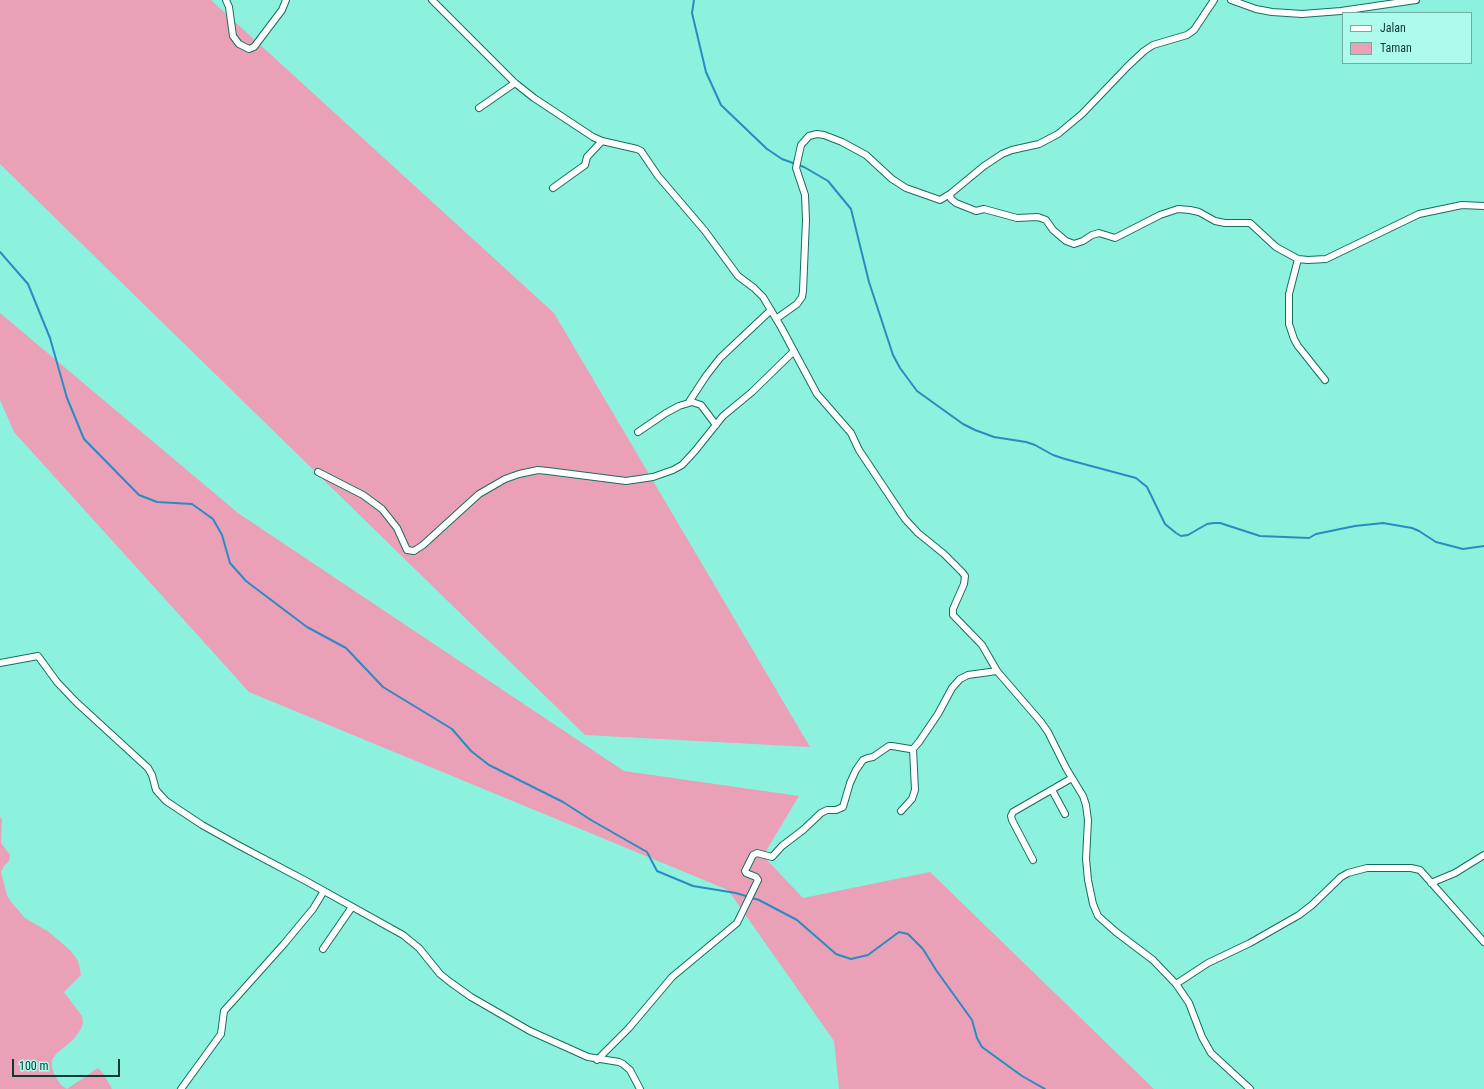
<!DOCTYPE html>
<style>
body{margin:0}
#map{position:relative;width:1484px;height:1089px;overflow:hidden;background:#8cf2dd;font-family:"Roboto Condensed",sans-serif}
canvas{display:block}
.legend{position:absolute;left:1342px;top:12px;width:130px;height:52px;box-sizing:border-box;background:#adfbea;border:1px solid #6daea1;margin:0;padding:5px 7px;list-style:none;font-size:12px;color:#0e3b34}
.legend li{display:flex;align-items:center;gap:8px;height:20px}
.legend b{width:20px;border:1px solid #6daea1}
.scale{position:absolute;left:12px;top:1059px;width:108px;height:18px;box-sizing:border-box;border:2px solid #0e3b34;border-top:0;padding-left:5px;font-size:12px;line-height:14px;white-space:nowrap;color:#0e3b34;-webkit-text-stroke:3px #adfbea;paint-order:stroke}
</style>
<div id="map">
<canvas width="1484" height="1089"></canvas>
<ul class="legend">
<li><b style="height:5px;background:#fff"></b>Jalan</li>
<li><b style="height:11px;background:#eaa1b8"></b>Taman</li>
</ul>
<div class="scale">100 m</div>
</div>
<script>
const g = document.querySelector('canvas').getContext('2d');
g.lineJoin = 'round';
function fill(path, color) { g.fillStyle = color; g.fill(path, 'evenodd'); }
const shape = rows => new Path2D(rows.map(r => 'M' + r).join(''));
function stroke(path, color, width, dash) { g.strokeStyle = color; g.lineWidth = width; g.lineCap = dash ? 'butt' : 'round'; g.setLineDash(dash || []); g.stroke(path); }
const green = shape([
 [0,0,211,0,554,313,810,747,585,735,0,164],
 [0,313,238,513,624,771,799,796,763,856,803,898,930,872,1154,1089,839,1089,834,1041,728,890,249,692,14,432,0,400],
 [0,817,2,819,1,843,10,855,9,861,4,866,1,872,7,895,11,902,25,918,49,932,71,951,78,961,80,969,81,975,64,992,82,1016,83,1023,81,1029,73,1040,56,1054,52,1060,52,1068,54,1074,61,1085,67,1089,98,1068,103,1073,112,1089,0,1089]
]);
const stream = shape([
 [694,0,692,13,706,72,721,105,767,149,782,159,804,167,828,181,851,209,869,282,893,355,900,368,917,391,963,424,975,430,994,437,1026,442,1035,445,1053,455,1065,459,1136,478,1147,487,1165,524,1176,533,1181,536,1188,535,1207,524,1214,523,1220,523,1260,536,1309,538,1316,534,1355,526,1383,523,1412,528,1419,531,1436,542,1463,549,1484,546],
 [0,252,28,284,50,338,67,398,84,439,139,495,157,502,192,504,213,519,222,535,230,563,246,581,307,627,346,648,383,687,452,729,471,751,489,765,563,802,591,820,647,852,657,871,693,886,736,893,759,900,797,920,836,954,851,959,868,955,899,932,908,934,923,949,936,970,972,1020,977,1038,982,1047,1022,1076,1045,1089]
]);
const street = shape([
 [226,0,229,7,233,36,239,44,249,49,254,47,282,10,286,0],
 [432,0,515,83,534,98,593,137,602,141,637,149,641,151,658,176,705,231,738,276,754,288,763,297,781,327,817,394,851,433,859,450,905,519,918,533,944,554,962,572,965,576,964,584,953,609,953,615,982,645,997,671,1041,722,1048,732,1066,768,1083,796,1086,805,1088,820,1086,859,1088,880,1093,904,1098,916,1116,932,1153,960,1176,984,1189,1003,1202,1037,1211,1053,1250,1089],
 [1231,0,1256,9,1272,12,1302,14,1341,11,1416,0],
 [479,108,515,83],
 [553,188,585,165,587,157,602,141],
 [950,194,951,199,956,203,976,211,984,209,1017,218,1038,217,1046,220,1053,230,1066,241,1074,244,1083,241,1092,235,1099,233,1115,238,1160,215,1178,209,1190,210,1199,212,1215,221,1225,223,1250,223,1276,247,1298,259,1308,260,1326,259,1419,214,1462,205,1484,206],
 [1298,259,1289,294,1289,324,1294,339,1298,346,1325,380],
 [776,319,797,304,802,297,803,291,806,220,805,195,796,168,801,145,809,136,817,134,824,135,842,142,866,155,892,179,906,188,940,200,950,194,984,166,1002,154,1012,150,1039,144,1058,134,1082,114,1128,66,1144,51,1153,45,1187,35,1194,30,1214,0],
 [689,402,706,376,720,358,771,310],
 [638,432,666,413,679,406,692,402,701,405,716,425],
 [318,472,363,495,382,509,397,528,407,550,414,551,423,545,479,494,505,479,519,474,538,470,548,471,626,481,653,477,673,470,682,465,695,451,723,416,752,392,793,352],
 [0,663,38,656,57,682,76,702,148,768,152,775,156,790,166,801,202,825,238,845,306,881,403,935,419,948,440,974,450,982,471,997,530,1031,588,1057,619,1062,623,1064,630,1070,640,1089],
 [1052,790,1065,814],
 [901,811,912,799,915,790,913,749],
 [1033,860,1012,820,1011,816,1013,812,1072,778],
 [1431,883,1455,873,1484,855],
 [323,949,352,907],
 [1176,984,1208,963,1250,943,1299,915,1312,905,1341,877,1348,873,1367,868,1411,868,1420,870,1484,942],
 [597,1060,629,1028,672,977,737,923,758,880,756,877,746,873,745,871,753,855,757,853,772,857,782,846,803,830,821,813,827,810,836,810,843,807,850,783,856,770,863,760,868,758,873,757,889,746,892,746,910,749,913,749,919,742,938,714,952,688,960,679,968,675,997,671],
 [181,1089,221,1034,224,1011,284,944,313,909,324,891]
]);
fill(green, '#eaa1b8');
stroke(stream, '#2a8bc2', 2);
stroke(street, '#186d5f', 8);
stroke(street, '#fff', 6);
</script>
